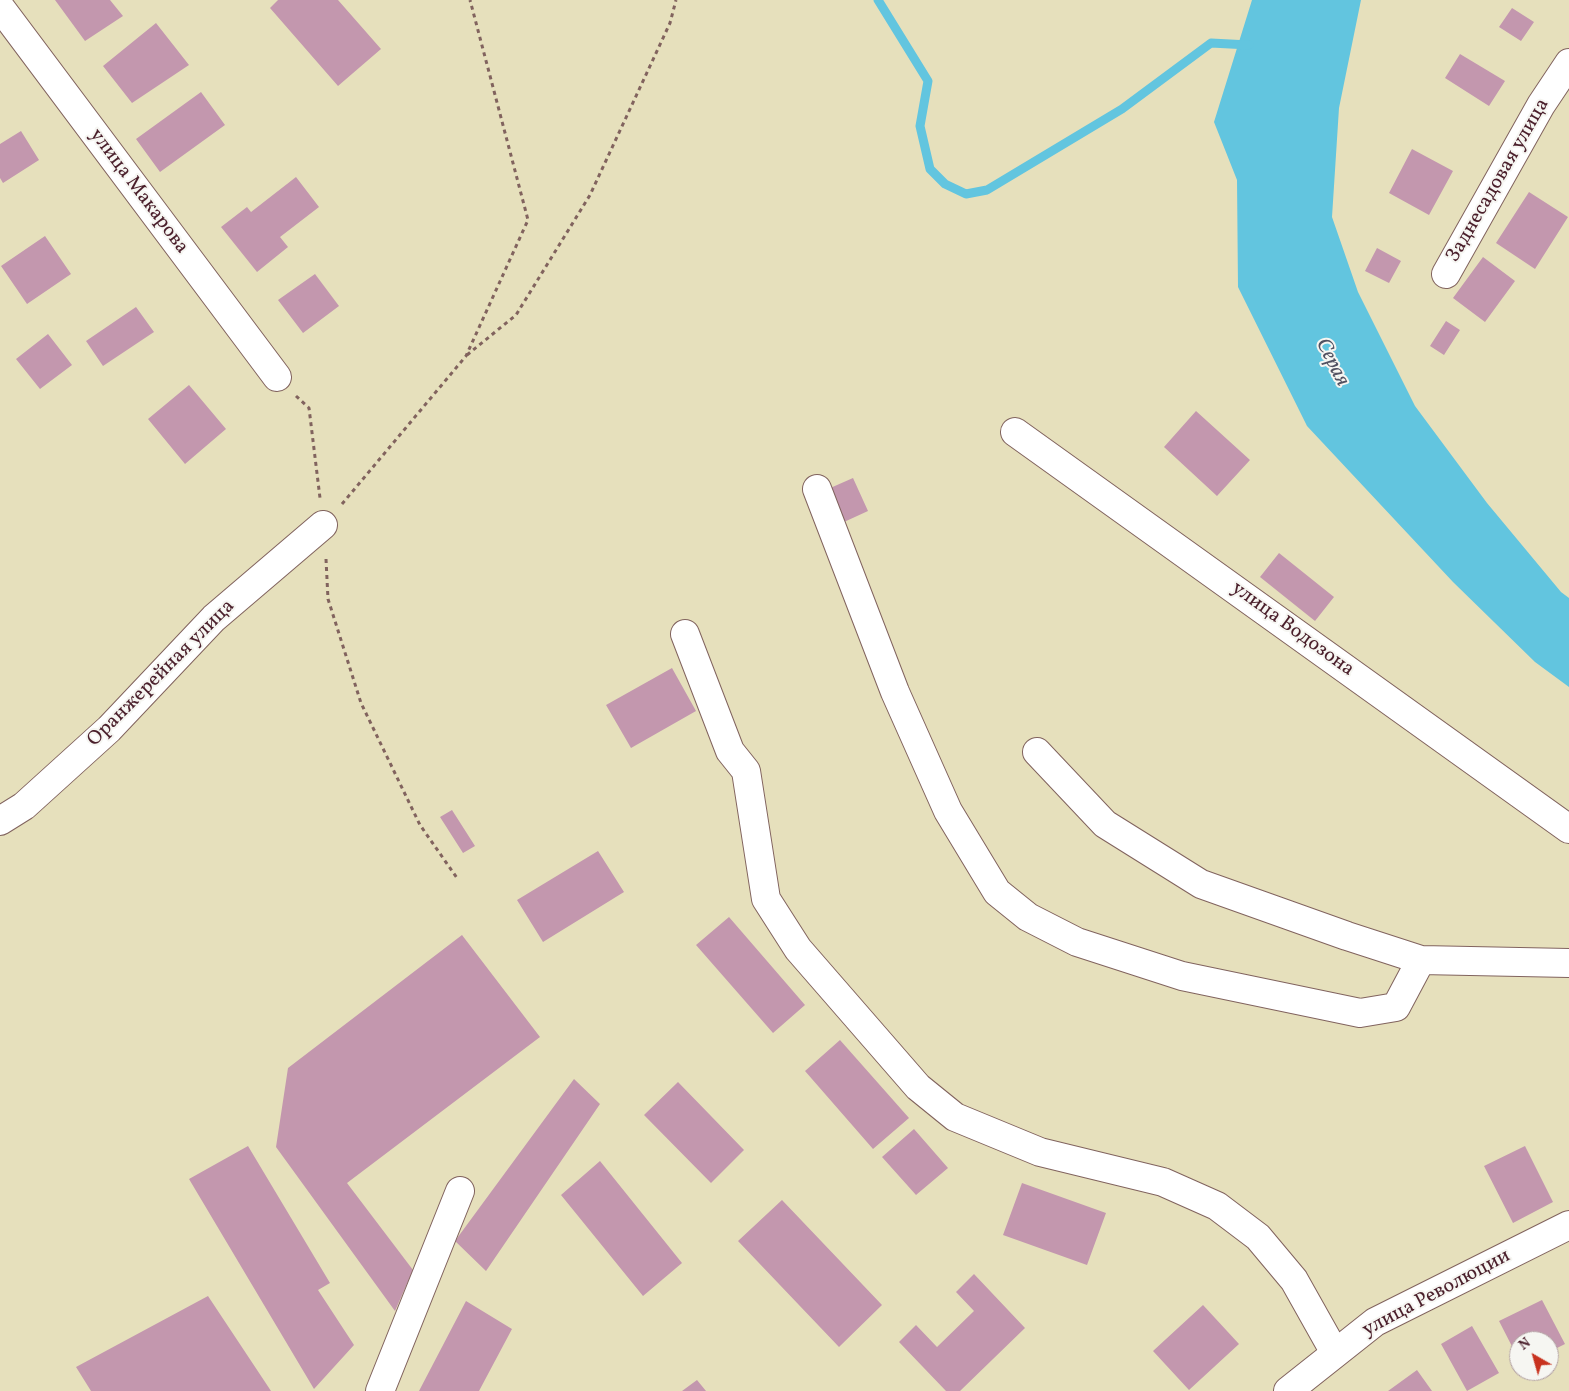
<!DOCTYPE html>
<meta charset="utf-8">
<style>
body{margin:0}
#map{position:relative;width:1569px;height:1391px;overflow:hidden;background:#e6e0bc;font-family:Vollkorn,serif}
canvas{display:block}
.north{position:absolute;left:1509px;top:1331px;width:50px;height:50px;box-sizing:border-box;background:#f6f6f2;border:1px solid #b1a0a2;border-radius:50%;rotate:322deg;font-size:14px;font-weight:700;line-height:20px;text-align:center;color:#4a1f2b}
.north::after{content:'';display:block;margin:auto;width:18px;height:22px;background:#c8321e;clip-path:polygon(50% 0,100% 100%,50% 72%,0 100%)}
</style>
<div id="map">
<canvas width="1569" height="1391"></canvas>
<div class="north">N</div>
</div>
<script>
const g = document.querySelector('canvas').getContext('2d');
g.lineJoin = 'round';
function fill(path, color) { g.fillStyle = color; g.fill(path, 'evenodd'); }
const shape = rows => new Path2D(rows.map(r => 'M' + r).join(''));
function stroke(path, color, width, dash) { g.strokeStyle = color; g.lineWidth = width; g.lineCap = dash ? 'butt' : 'round'; g.setLineDash(dash || []); g.stroke(path); }
function drawText(font, color, halo, rows, align = 'center') {
  g.font = font + ' Vollkorn,serif'; g.lineWidth = 4; g.setLineDash([]); g.textBaseline = 'middle'; g.strokeStyle = halo; g.fillStyle = color; for (const [text, x, y, turn = 0] of rows) {
    g.save(); g.translate(x, y); g.rotate((+turn || 0) * Math.PI / 180); g.textAlign = isNaN(turn) ? turn : align; if (halo) g.strokeText(text, 0, 0); g.fillText(text, 0, 0); g.restore();
  }
}
const water = shape([
 [1252,0,1361,0,1339,108,1332,217,1358,292,1415,406,1487,503,1561,592,1569,598,1569,687,1535,662,1453,582,1307,426,1238,287,1237,180,1214,122]
]);
const stream = shape([
 [878,0,928,81,920,126,930,169,945,184,966,194,987,190,1122,109,1211,43,1249,45]
]);
const building = shape([
 [55,0,110,0,123,16,85,41],
 [278,0,338,0,381,49,338,86,270,8],
 [1512,8,1534,22,1521,41,1499,27],
 [156,23,189,65,132,103,103,66],
 [1460,54,1505,81,1489,106,1445,78],
 [201,92,225,125,160,172,136,139],
 [21,131,39,160,3,183,0,178,0,144],
 [1412,149,1453,171,1429,215,1389,193],
 [296,177,319,207,280,237,288,247,257,272,221,227,247,207,251,212],
 [1529,192,1568,217,1535,269,1496,243],
 [45,236,71,274,27,304,1,266],
 [1377,248,1401,261,1389,283,1365,271],
 [1483,257,1515,281,1485,322,1453,298],
 [315,274,339,306,303,333,278,300],
 [136,307,154,332,103,366,86,341],
 [1446,321,1460,330,1444,355,1430,346],
 [48,334,72,365,40,389,16,359],
 [189,385,226,429,185,464,148,419],
 [1196,411,1250,460,1217,496,1164,447],
 [853,478,868,511,844,522,828,489],
 [1279,553,1334,597,1315,621,1260,577],
 [672,668,696,711,631,748,606,705],
 [452,810,475,846,463,853,440,817],
 [598,851,624,892,543,942,517,900],
 [729,917,805,1005,773,1033,696,945],
 [462,935,540,1037,347,1183,413,1270,395,1311,276,1147,288,1068],
 [840,1040,909,1118,873,1149,805,1071],
 [574,1079,600,1104,486,1271,455,1241],
 [678,1082,744,1150,711,1183,644,1115],
 [914,1129,948,1168,916,1195,882,1157],
 [248,1146,330,1283,318,1290,354,1345,314,1389,189,1179],
 [1525,1146,1553,1202,1513,1223,1484,1166],
 [600,1161,682,1263,643,1296,561,1195],
 [1022,1183,1106,1213,1087,1265,1003,1235],
 [782,1200,882,1305,839,1347,738,1241],
 [974,1274,1025,1328,960,1391,946,1391,899,1342,916,1325,937,1347,974,1311,956,1292],
 [208,1296,271,1391,91,1391,76,1367],
 [1542,1300,1565,1344,1549,1352,1549,1341,1519,1341,1519,1360,1499,1321],
 [466,1301,512,1329,479,1391,419,1391],
 [1203,1305,1239,1344,1189,1390,1153,1351],
 [1472,1326,1499,1373,1467,1391,1441,1344],
 [1417,1370,1432,1391,1388,1391],
 [697,1380,706,1391,682,1391]
]);
const path = shape([
 [467,355,516,315,590,195,670,23,676,0],
 [296,396,309,408,320,498],
 [342,504,466,356,528,220,470,0],
 [326,559,328,599,361,703,420,825,457,878]
]);
const minor = shape([
 [0,7,277,377],
 [1446,274,1541,105,1569,63],
 [1015,432,1569,829],
 [817,489,895,692,948,811,997,892,1028,917,1077,942,1182,976,1360,1013,1396,1007,1421,960],
 [685,634,730,751,746,771,766,899,798,949,918,1087,955,1117,1040,1152,1163,1182,1217,1206,1258,1237,1294,1280,1335,1353],
 [1037,752,1105,824,1201,884,1347,936,1421,960,1569,963],
 [0,821,24,806,109,729,214,618,323,525],
 [380,1391,460,1191]
]);
const major = shape([
 [1288,1391,1375,1322,1569,1225]
]);
const streetNames = [
 ["Заднесадовая улица",1499,181,-60],
 ["улица Макарова",138,192,53],
 ["улица Водозона",1292,630,36],
 ["Оранжерейная улица",162,674,-45],
 ["улица Революции",1437,1294,-28]
];
const waterNames = [
 ["Серая",1331,363,63]
];
fill(water, '#62c5df');
stroke(stream, '#62c5df', 9);
fill(building, '#c397ae');
stroke(minor, '#81635e', 30);
stroke(major, '#81635e', 30);
stroke(path, '#81635e', 3, [4, 4]);
stroke(minor, '#fff', 28);
stroke(major, '#fff', 28);
drawText('20px', '#4a1f2b', '#f6f6f2', streetNames);
drawText('italic 21px', '#515161', '#f6f6f2', waterNames);
</script>
